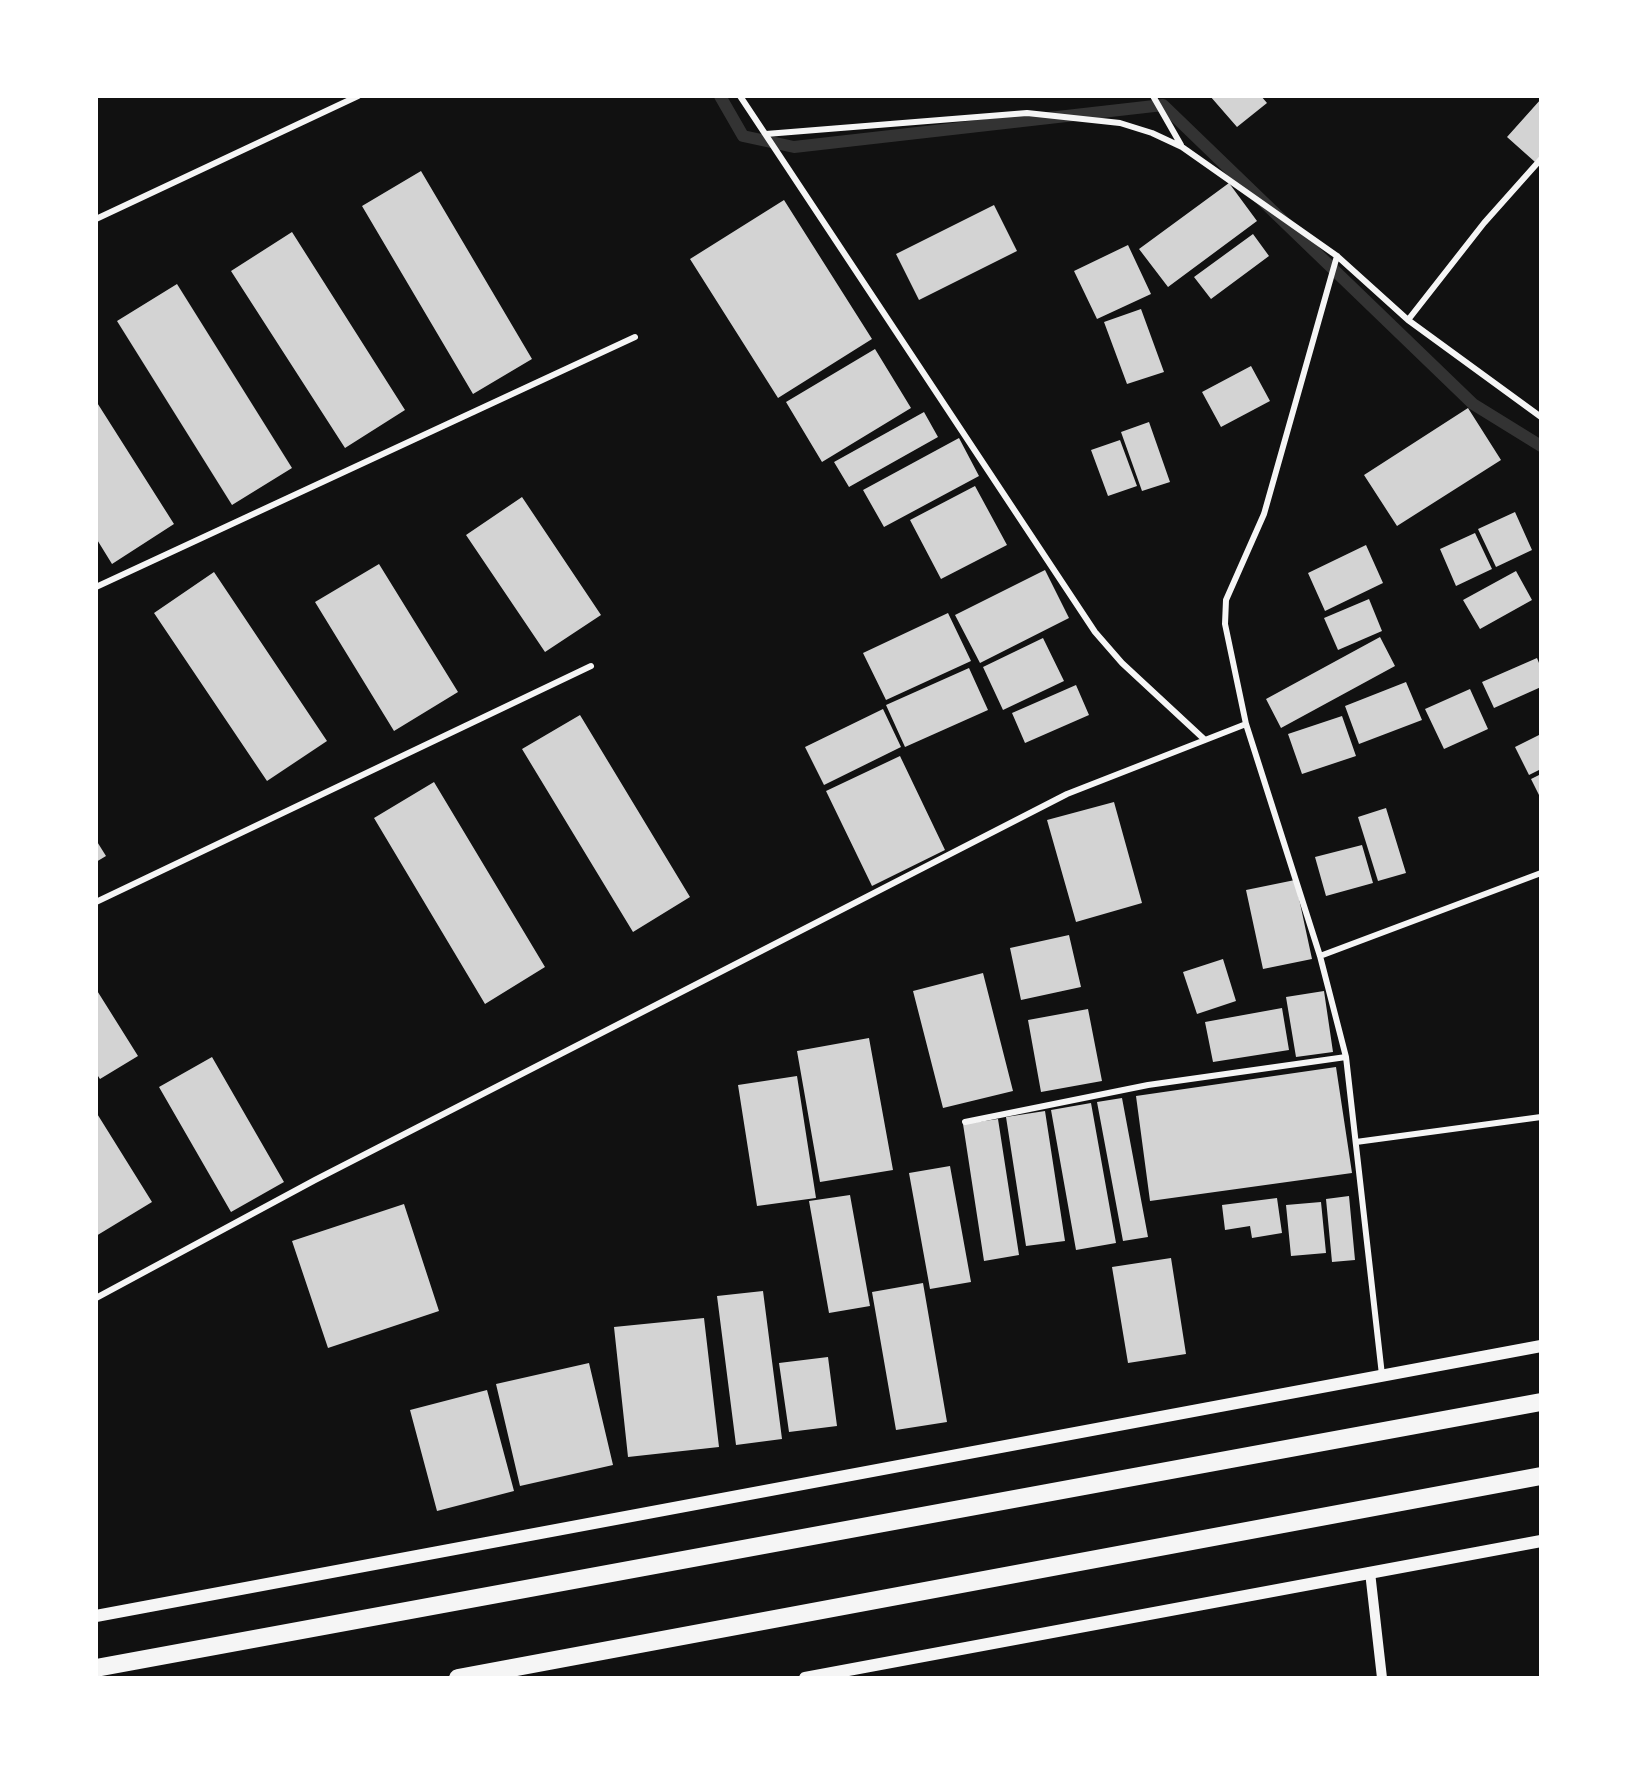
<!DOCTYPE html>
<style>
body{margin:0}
#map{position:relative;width:1637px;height:1774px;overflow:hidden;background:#111;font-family:"Work Sans",sans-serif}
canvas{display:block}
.frame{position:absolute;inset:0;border:98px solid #fff;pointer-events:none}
</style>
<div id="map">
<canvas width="1637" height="1774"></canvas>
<div class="frame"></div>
</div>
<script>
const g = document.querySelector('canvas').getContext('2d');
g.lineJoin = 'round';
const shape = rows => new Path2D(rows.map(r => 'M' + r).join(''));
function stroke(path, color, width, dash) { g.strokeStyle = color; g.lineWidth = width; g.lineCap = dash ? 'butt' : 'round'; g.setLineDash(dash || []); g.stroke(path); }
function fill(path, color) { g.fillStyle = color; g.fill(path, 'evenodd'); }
const stream = shape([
 [720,96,743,136,794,147,1163,105,1473,404,1541,446]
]);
const building = shape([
 [1210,96,1261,96,1267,103,1237,127],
 [1541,99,1541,156,1535,162,1507,137],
 [421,171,532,359,473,394,362,206],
 [1229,183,1257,221,1168,287,1139,249],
 [784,200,872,339,778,398,690,259],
 [994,205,1017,251,919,300,896,254],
 [292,232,405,410,345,448,231,271],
 [1253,234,1269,256,1211,299,1194,277],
 [1128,245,1151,294,1097,319,1074,271],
 [177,284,292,468,232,505,117,321],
 [1141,309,1164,372,1127,384,1104,322],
 [875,349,911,408,822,462,786,402],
 [1251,366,1270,401,1221,427,1202,392],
 [96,401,174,524,112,564,96,538],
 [1468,408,1501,460,1397,526,1364,475],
 [924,412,938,437,849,487,834,462],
 [1149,422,1170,482,1142,491,1121,432],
 [959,438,979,476,884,527,863,490],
 [1120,440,1137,486,1108,496,1091,450],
 [975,486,1007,545,941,579,910,520],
 [522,497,601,615,545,652,466,535],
 [1515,512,1532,550,1496,567,1478,529],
 [1475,533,1492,569,1456,586,1440,549],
 [1366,545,1383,583,1325,611,1308,573],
 [379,564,458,692,394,731,315,602],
 [1045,570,1069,618,980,663,955,615],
 [1516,571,1532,600,1480,629,1463,600],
 [214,572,327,741,267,781,154,613],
 [1369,599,1382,631,1338,650,1324,618],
 [948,613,971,661,886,700,863,653],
 [1380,637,1395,666,1281,728,1266,699],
 [1043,638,1064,681,1003,710,983,667],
 [1537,658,1541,668,1541,687,1494,708,1482,682],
 [969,668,988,710,905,747,886,705],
 [1406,682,1422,720,1359,744,1345,706],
 [1076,685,1089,715,1025,743,1012,713],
 [1470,689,1488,729,1444,749,1425,709],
 [883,709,901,747,824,785,805,747],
 [580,715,690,897,633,932,522,749],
 [1342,716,1356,756,1302,774,1288,734],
 [1541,734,1541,769,1529,775,1515,747],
 [900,756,945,850,872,886,826,791],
 [1541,774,1541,799,1531,779],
 [434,782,545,967,485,1004,374,818],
 [1114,802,1142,903,1076,922,1047,820],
 [1386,808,1406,873,1378,881,1358,817],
 [96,840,106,856,96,862],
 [1362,845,1373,883,1326,896,1315,857],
 [1295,880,1312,959,1263,969,1246,890],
 [1069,935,1081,987,1021,1000,1010,948],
 [1223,959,1236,1001,1197,1014,1183,972],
 [983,973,1013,1091,943,1108,913,991],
 [96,989,138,1056,100,1079,96,1073],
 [1324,991,1333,1052,1296,1057,1286,997],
 [1282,1008,1289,1050,1213,1062,1205,1022],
 [1088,1009,1102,1081,1041,1092,1028,1020],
 [869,1038,893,1170,820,1182,797,1051],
 [212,1057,284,1182,231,1212,159,1087],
 [1336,1067,1352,1173,1150,1201,1136,1096],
 [797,1076,816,1198,757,1206,738,1085],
 [1122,1098,1148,1237,1123,1241,1097,1102],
 [1091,1103,1116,1243,1076,1250,1051,1110],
 [1045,1111,1065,1241,1026,1246,1006,1117],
 [96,1112,152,1202,96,1236],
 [998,1119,1019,1255,984,1261,963,1124],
 [950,1166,971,1282,930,1289,909,1173],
 [850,1195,870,1306,829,1313,809,1201],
 [1349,1196,1355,1260,1332,1262,1326,1199],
 [1277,1198,1282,1233,1252,1238,1250,1226,1225,1230,1222,1205],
 [1321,1202,1326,1253,1291,1256,1286,1205],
 [404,1204,439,1311,328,1348,292,1241],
 [1171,1258,1186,1354,1128,1363,1112,1267],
 [923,1283,947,1422,896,1430,872,1292],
 [763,1291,782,1439,736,1445,717,1296],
 [704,1318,719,1447,628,1457,614,1327],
 [828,1357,837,1426,789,1432,779,1363],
 [589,1363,613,1465,520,1486,496,1384],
 [487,1390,514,1491,437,1511,410,1410]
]);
const minor = shape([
 [740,96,1095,632,1122,663,1205,740],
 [1153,96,1181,145],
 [766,134,1027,113,1120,123,1152,133,1182,147,1337,256,1408,320,1541,417],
 [96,219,358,96],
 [1337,256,1264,514,1226,600,1225,624,1246,724,1320,956,1346,1057,1382,1375],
 [1408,320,1484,223,1541,159],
 [96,587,635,337],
 [96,902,591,666],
 [1320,956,1541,873],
 [965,1122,1148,1085,1346,1057],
 [1356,1142,1541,1117],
 [96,1298,315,1180,1067,794,1246,724]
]);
const tertiary = shape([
 [1370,1572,1382,1678]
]);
const secondary = shape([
 [96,1616,1541,1346],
 [805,1678,1541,1541]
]);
const motorway = shape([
 [96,1668,1541,1402],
 [458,1678,1541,1476]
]);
stroke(stream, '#333', 12);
fill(building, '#d3d3d3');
stroke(minor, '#f5f5f5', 6);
stroke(tertiary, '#f5f5f5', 10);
stroke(secondary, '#f5f5f5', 12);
stroke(motorway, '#f5f5f5', 18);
</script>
